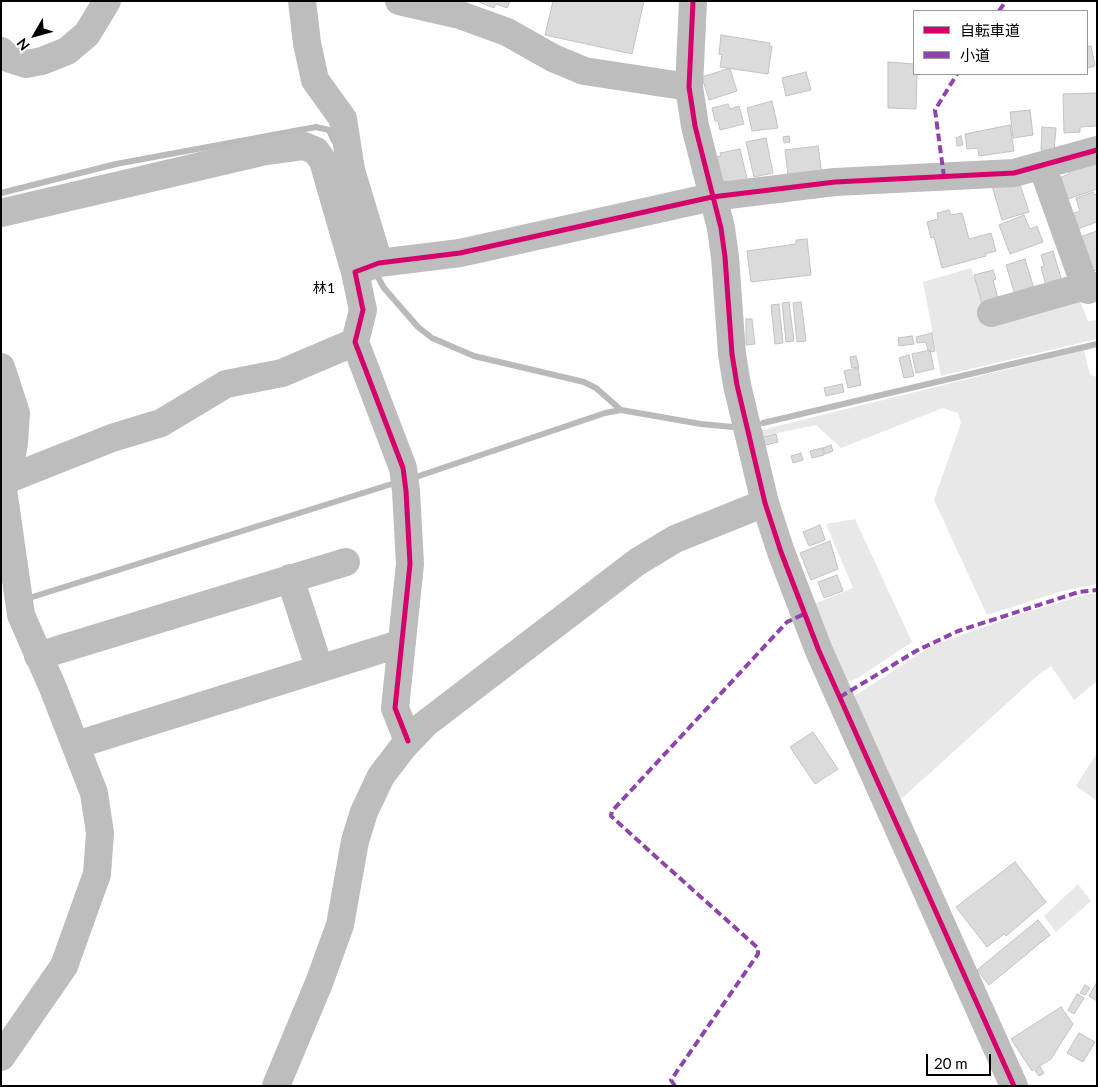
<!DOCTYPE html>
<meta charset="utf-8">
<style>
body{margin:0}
#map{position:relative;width:1098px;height:1087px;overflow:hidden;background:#fff;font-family:Lato,"Noto Sans JP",sans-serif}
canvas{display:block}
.frame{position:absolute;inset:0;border:2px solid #000;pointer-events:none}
.legend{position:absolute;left:913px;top:10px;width:175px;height:65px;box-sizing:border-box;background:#fff;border:1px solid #999;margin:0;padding:6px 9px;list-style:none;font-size:15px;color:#000}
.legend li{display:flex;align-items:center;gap:10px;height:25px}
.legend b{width:25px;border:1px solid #999}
.north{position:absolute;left:10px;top:10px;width:50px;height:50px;-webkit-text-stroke:4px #fff;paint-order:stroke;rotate:232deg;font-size:14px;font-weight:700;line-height:20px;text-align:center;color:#000}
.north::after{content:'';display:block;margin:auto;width:18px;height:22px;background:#000;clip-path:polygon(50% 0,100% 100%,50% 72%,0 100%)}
.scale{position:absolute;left:926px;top:1054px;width:65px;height:22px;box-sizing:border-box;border:2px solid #000;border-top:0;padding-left:6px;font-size:15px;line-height:18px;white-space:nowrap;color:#000;-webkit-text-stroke:4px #fff;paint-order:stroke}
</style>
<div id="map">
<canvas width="1098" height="1087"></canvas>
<div class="frame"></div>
<ul class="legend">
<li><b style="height:6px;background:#d6006c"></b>自転車道</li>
<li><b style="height:6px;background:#8e44ad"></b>小道</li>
</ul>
<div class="north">N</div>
<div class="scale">20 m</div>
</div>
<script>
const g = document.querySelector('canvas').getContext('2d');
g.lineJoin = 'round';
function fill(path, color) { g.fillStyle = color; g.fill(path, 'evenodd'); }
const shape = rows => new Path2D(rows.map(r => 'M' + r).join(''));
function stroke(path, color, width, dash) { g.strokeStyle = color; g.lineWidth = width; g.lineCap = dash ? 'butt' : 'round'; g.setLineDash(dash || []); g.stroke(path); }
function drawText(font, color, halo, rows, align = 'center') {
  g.font = font + ' Lato,"Noto Sans JP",sans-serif'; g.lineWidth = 4; g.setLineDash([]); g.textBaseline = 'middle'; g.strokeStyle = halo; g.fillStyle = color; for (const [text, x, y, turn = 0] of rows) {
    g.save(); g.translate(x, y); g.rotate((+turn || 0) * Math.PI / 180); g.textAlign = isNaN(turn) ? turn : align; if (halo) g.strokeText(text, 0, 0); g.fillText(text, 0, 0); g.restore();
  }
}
const green = shape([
 [971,268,988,321,1078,296,1088,321,1097,320,1097,339,941,376,923,282],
 [1084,350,1090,375,1097,377,1097,584,1059,592,987,615,934,500,961,423,958,413,943,408,841,448,816,425,763,436,762,430],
 [855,519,912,642,858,678,846,683,812,605,853,588,826,524],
 [1097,593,1097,681,1074,700,1051,666,1037,676,898,802,853,697,933,645,1027,612,1085,595],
 [1097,753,1097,801,1076,786],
 [1078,884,1091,901,1056,932,1044,916]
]);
const stream = shape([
 [1,193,116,164,316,127,329,130,334,141],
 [375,272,384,288,418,327,432,338,474,356,584,382,596,388,621,410],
 [763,423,1097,344],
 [410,479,605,413,621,410,701,424,733,427],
 [26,599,398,482]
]);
const building = shape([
 [477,1,510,1,507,8,496,4,494,8,477,1],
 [553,1,644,1,632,54,545,35,553,1],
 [721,35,770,43,769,46,772,46,768,74,720,67,722,55,719,54,721,35],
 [1091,46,1095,66,1087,68,1087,47,1091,46],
 [888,62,914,64,914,74,917,74,916,109,888,108,888,62],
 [727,69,730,69,737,91,709,100,702,77,727,69],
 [806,72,811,90,786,96,782,78,806,72],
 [1097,93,1097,126,1080,127,1080,132,1064,133,1063,94,1097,93],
 [772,101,778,128,752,131,747,108,772,101],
 [728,104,730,109,739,106,744,124,720,130,718,121,715,121,712,108,728,104],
 [1030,110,1033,135,1013,138,1010,112,1030,110],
 [1010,125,1014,151,979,156,978,148,967,149,965,134,1010,125],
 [1042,127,1056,128,1054,151,1041,150,1042,127],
 [789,136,790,142,784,143,783,137,789,136],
 [961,136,963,145,957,146,956,138,961,136],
 [766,138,773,173,754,177,746,142,766,138],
 [818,146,822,175,788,175,785,150,818,146],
 [740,149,748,183,729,187,727,181,721,182,715,157,721,156,720,153,740,149],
 [1097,164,1097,189,1068,199,1061,177,1069,174,1067,168,1097,164],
 [1018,178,1029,212,1002,220,992,186,1018,178],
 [1093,192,1094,195,1097,194,1097,222,1077,229,1071,214,1080,211,1076,198,1093,192],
 [949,210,951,215,962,213,969,239,991,233,996,251,985,254,986,256,942,268,934,237,931,238,927,222,938,219,937,213,949,210],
 [1024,215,1030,229,1037,226,1043,242,1010,254,999,225,1024,215],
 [1097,231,1097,270,1086,274,1074,239,1097,231],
 [807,239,811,275,751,282,747,251,796,244,796,240,807,239],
 [1053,251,1063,285,1046,286,1041,267,1044,266,1041,255,1053,251],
 [1025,259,1035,292,1015,295,1006,265,1025,259],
 [993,270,996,279,993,280,999,302,982,304,974,275,993,270],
 [789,302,794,341,786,342,782,303,789,302],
 [801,302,806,341,797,342,793,303,801,302],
 [779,304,783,343,775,344,771,305,779,304],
 [746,319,752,319,755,344,746,345,746,319],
 [932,333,935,351,931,352,928,351,926,342,917,343,916,337,932,333],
 [912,336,914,344,899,346,898,338,912,336],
 [930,350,934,369,916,373,912,354,930,350],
 [909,355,914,376,904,378,899,358,909,355],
 [856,356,859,367,852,368,850,357,856,356],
 [858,368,861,385,848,388,844,371,858,368],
 [842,384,844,392,826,396,824,388,842,384],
 [776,434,778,442,765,445,763,437,776,434],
 [831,445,833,451,825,454,823,448,831,445],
 [822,448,824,455,812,458,810,451,822,448],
 [801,453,803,460,793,463,791,456,801,453],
 [820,525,825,540,809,546,803,532,820,525],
 [830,541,838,569,811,580,800,553,830,541],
 [837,575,843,591,824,598,818,582,837,575],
 [813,732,838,769,815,784,790,747,813,732],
 [1015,862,1046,902,1006,936,1004,934,987,947,956,907,1015,862],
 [1038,920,1050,935,989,985,977,970,1038,920],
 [1097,982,1097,1001,1089,996,1097,982],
 [1085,985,1090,988,1085,995,1080,993,1085,985],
 [1077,994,1084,998,1074,1014,1068,1010,1077,994],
 [1061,1007,1073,1024,1051,1059,1032,1071,1011,1039,1061,1007],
 [1079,1033,1095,1042,1083,1062,1067,1053,1079,1033],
 [1040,1067,1044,1073,1039,1076,1035,1071,1040,1067]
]);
const minor = shape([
 [302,1,307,43,315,80,343,119,351,170,379,263],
 [399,1,460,15,507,32,553,58,584,71,689,87],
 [693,1,689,87,695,126,721,228,725,257,732,354,737,385,765,503,781,552,819,651,1014,1086],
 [1,51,10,59,26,64,42,61,67,51,87,34,107,1],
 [1042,166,1085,286,1088,290,1097,286],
 [1,213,261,152,304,146,316,151,323,161,355,272],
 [991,313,1085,286],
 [1,367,16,413,14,443,8,478],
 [1,482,112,438,161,423,226,384,282,373,355,342],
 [290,578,319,667],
 [38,656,346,562],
 [408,741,395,708,410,564,406,491,403,468,355,342,363,310,355,272,379,263,460,253,712,197,835,182,1014,173,1097,150],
 [76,745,402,643],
 [1,1057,64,966,97,874,100,833,94,793,53,688,21,615,2,482],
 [276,1086,319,983,340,925,355,841,364,812,381,776,404,746,425,724,637,562,675,539,765,503]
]);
const quiet = shape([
 [999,11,1006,1],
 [944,177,935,110,957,74],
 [840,697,916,651,958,631,1079,592,1097,590],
 [675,1086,671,1080,758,954,758,948,655,856,611,816,612,811,787,622,804,614]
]);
const cycleway = shape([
 [693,1,689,87,695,126,721,228,725,257,732,354,737,385,765,503,781,552,819,651,1014,1086],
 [408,741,395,708,410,564,406,491,403,468,355,342,363,310,355,272,379,263,460,253,712,197,835,182,1014,173,1097,150]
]);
const neighbourhoodNames = [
 ["林1",324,288]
];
fill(green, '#e8e8e8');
stroke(stream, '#bababa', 6);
fill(building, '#dbdbdb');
stroke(building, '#c3c3c3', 1);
stroke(minor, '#bdbdbd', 28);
stroke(quiet, '#8e44ad', 4, [8, 4]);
stroke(cycleway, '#d6006c', 5);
drawText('14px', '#000', '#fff', neighbourhoodNames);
</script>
